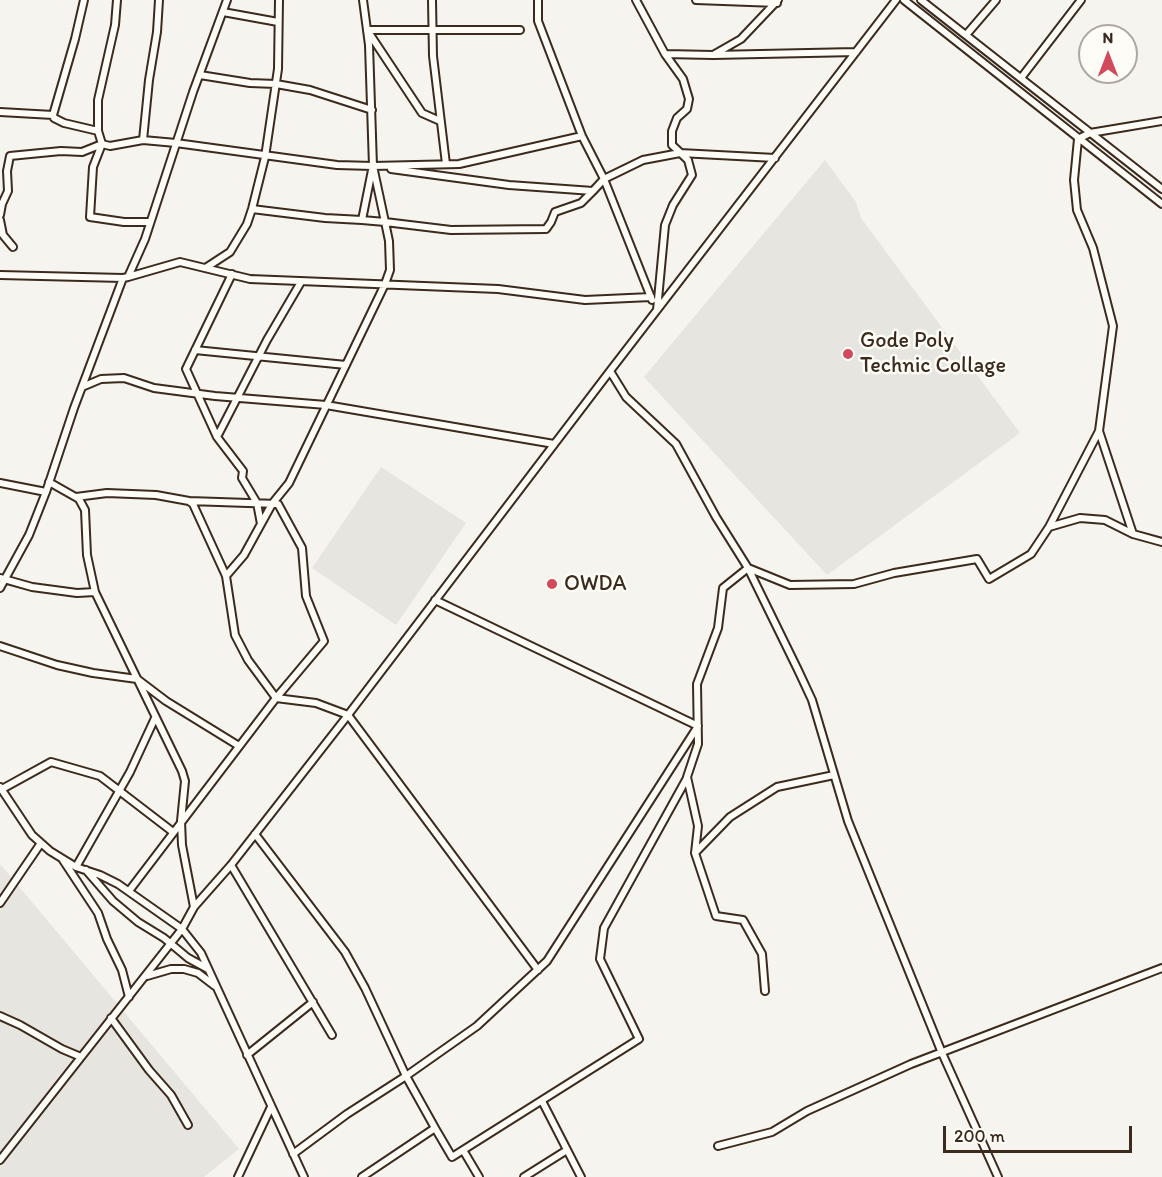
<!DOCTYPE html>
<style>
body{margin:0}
#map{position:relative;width:1162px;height:1177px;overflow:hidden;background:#f5f4ee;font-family:Itim,sans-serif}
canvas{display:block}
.north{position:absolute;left:1078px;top:24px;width:60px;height:60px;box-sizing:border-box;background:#fdfcf7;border:2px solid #afa8a0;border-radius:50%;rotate:0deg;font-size:16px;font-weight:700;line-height:24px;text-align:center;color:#3b2a1e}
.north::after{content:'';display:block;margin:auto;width:21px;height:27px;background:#d1495b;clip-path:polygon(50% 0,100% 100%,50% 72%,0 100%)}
.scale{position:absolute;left:943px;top:1126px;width:189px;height:27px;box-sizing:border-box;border:3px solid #3b2a1e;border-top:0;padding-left:8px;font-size:18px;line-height:21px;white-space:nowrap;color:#3b2a1e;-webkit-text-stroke:4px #fdfcf7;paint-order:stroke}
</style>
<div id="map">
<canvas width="1162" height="1177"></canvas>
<div class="north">N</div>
<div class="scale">200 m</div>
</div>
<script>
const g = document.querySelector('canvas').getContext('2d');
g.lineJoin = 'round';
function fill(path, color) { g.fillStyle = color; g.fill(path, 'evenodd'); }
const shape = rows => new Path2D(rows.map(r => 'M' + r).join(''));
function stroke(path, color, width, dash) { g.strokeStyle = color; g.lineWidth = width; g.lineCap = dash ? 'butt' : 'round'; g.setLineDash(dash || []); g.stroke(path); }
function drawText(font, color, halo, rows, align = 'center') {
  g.font = font + ' Itim,sans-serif'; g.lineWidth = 5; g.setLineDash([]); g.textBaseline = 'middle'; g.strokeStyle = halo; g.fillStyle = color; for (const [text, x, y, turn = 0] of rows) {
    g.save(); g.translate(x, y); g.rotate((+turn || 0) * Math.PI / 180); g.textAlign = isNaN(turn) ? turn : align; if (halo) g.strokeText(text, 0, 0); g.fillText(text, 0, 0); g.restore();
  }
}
const built = shape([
 [825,160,856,202,861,218,1020,433,827,575,644,377],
 [381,467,466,523,396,625,312,568],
 [0,864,239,1149,204,1177,0,1177]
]);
const minor = shape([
 [84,0,75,39,53,115,54,118,64,123,98,131,102,144,110,146,143,140,176,143,337,165,373,166,459,164,582,136],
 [363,0,369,45,373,166,385,222,451,230,546,229,551,222,555,212,581,203,593,191],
 [432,0,433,56,446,164],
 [538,0,538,21,582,136,604,179,652,300],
 [636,0,665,54,683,79,689,99,687,109,677,118,672,131,672,145,688,160,692,175,673,205,665,225,657,310],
 [696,0,777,3],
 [904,0,1162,204],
 [921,0,1162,189],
 [223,12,278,22],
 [966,35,996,0],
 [665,54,713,55,741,39,778,0],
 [713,55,856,52],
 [200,75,250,83,276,84,310,90,372,110],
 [1021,78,1081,0],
 [0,112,53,115],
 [440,121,422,113,367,30,520,30],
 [98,131,98,100,115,25,117,0],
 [1078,139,1090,133,1162,121],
 [143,140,149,80,157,32,159,0],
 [391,169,509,185,593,191,604,179,643,160,680,153,775,158],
 [252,209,325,218,362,220,372,170],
 [0,215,2,204,8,191,7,171,10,156,61,151,82,152,102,144,93,167,90,217,124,222,150,222],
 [0,220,3,235,13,247],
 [207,267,230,252,247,224,252,209,265,157,278,69,279,0],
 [0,275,123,278],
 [128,277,180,262,250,279,498,289,585,300,651,297],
 [195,350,346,365],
 [610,371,626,397,676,444,716,517,748,568,798,670,812,700,848,821,942,1053,998,1177],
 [82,387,101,379,124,378,154,388,215,396,326,405,554,444],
 [1099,431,1133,534],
 [217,437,186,369,232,274],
 [49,482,79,499,85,510,87,555,95,592,182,771,185,781,181,821,182,845,194,907],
 [0,483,46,492],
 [76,497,107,493,156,495,189,501,193,504,226,576,235,635,248,660,276,698,316,703,348,715,538,970],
 [261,524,257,503,242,478,243,471,217,437,267,340,301,282],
 [1049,527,1099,431,1113,326,1093,248,1077,210,1074,180,1078,139],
 [226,576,244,555,272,504,289,483,385,284,390,270,389,241,385,222,362,220],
 [0,578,32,587,77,593,95,592],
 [0,588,29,535,46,492,74,408,123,278,128,277,145,239,193,92,227,0],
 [0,646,57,665,93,673,137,679,166,701,239,746],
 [0,787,32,835,50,851,76,867,100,875,118,884,182,929,201,953,304,1177],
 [2,789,51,762,100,776,173,832],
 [255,834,345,952,365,988,406,1076,477,1026,547,961,698,726,435,600],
 [695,853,730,817,777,787,834,775],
 [63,860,98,913,107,939,122,970,129,997],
 [231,865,332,1035],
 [76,867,130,772,155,718],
 [86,870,113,901,138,922,164,938,188,958,208,969],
 [129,891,276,698,324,641,306,596,302,548,278,504,189,501],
 [0,903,41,843],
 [147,976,171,969,184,969,198,973,215,986],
 [765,991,762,954,743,920,716,916,695,853,698,826,687,777,698,744,697,684,718,628,723,588,748,568,790,585,854,584,894,573,977,559,989,579,1031,554,1049,527,1080,518,1105,520,1133,534,1162,542],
 [0,1016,20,1025,62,1049,81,1057],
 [111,1018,149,1070,171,1095,188,1125],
 [247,1055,313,1002],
 [542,1101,581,1177],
 [718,1146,772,1132,807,1111,911,1064,1162,968],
 [463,1150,479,1177],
 [293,1154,347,1114,406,1076,435,1128],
 [0,1160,182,929,194,907,231,865,348,715,610,371,896,0],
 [238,1177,271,1107],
 [362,1177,435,1128,452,1157,639,1039,600,959,604,928,687,778],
 [524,1177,567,1150]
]);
const markers = [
 [848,354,6,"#d1495b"],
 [552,584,6,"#d1495b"]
];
const poiNames = [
 ["Gode Poly",860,341],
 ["Technic Collage",860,366],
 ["OWDA",564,584]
];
fill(built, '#e7e5df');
stroke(minor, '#3b2a1e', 10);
stroke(minor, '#fdfcf7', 6);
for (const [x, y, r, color] of markers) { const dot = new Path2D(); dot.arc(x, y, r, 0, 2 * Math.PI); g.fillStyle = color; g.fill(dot); stroke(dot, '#fdfcf7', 2); }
drawText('22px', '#3b2a1e', '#fdfcf7', poiNames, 'left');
</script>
